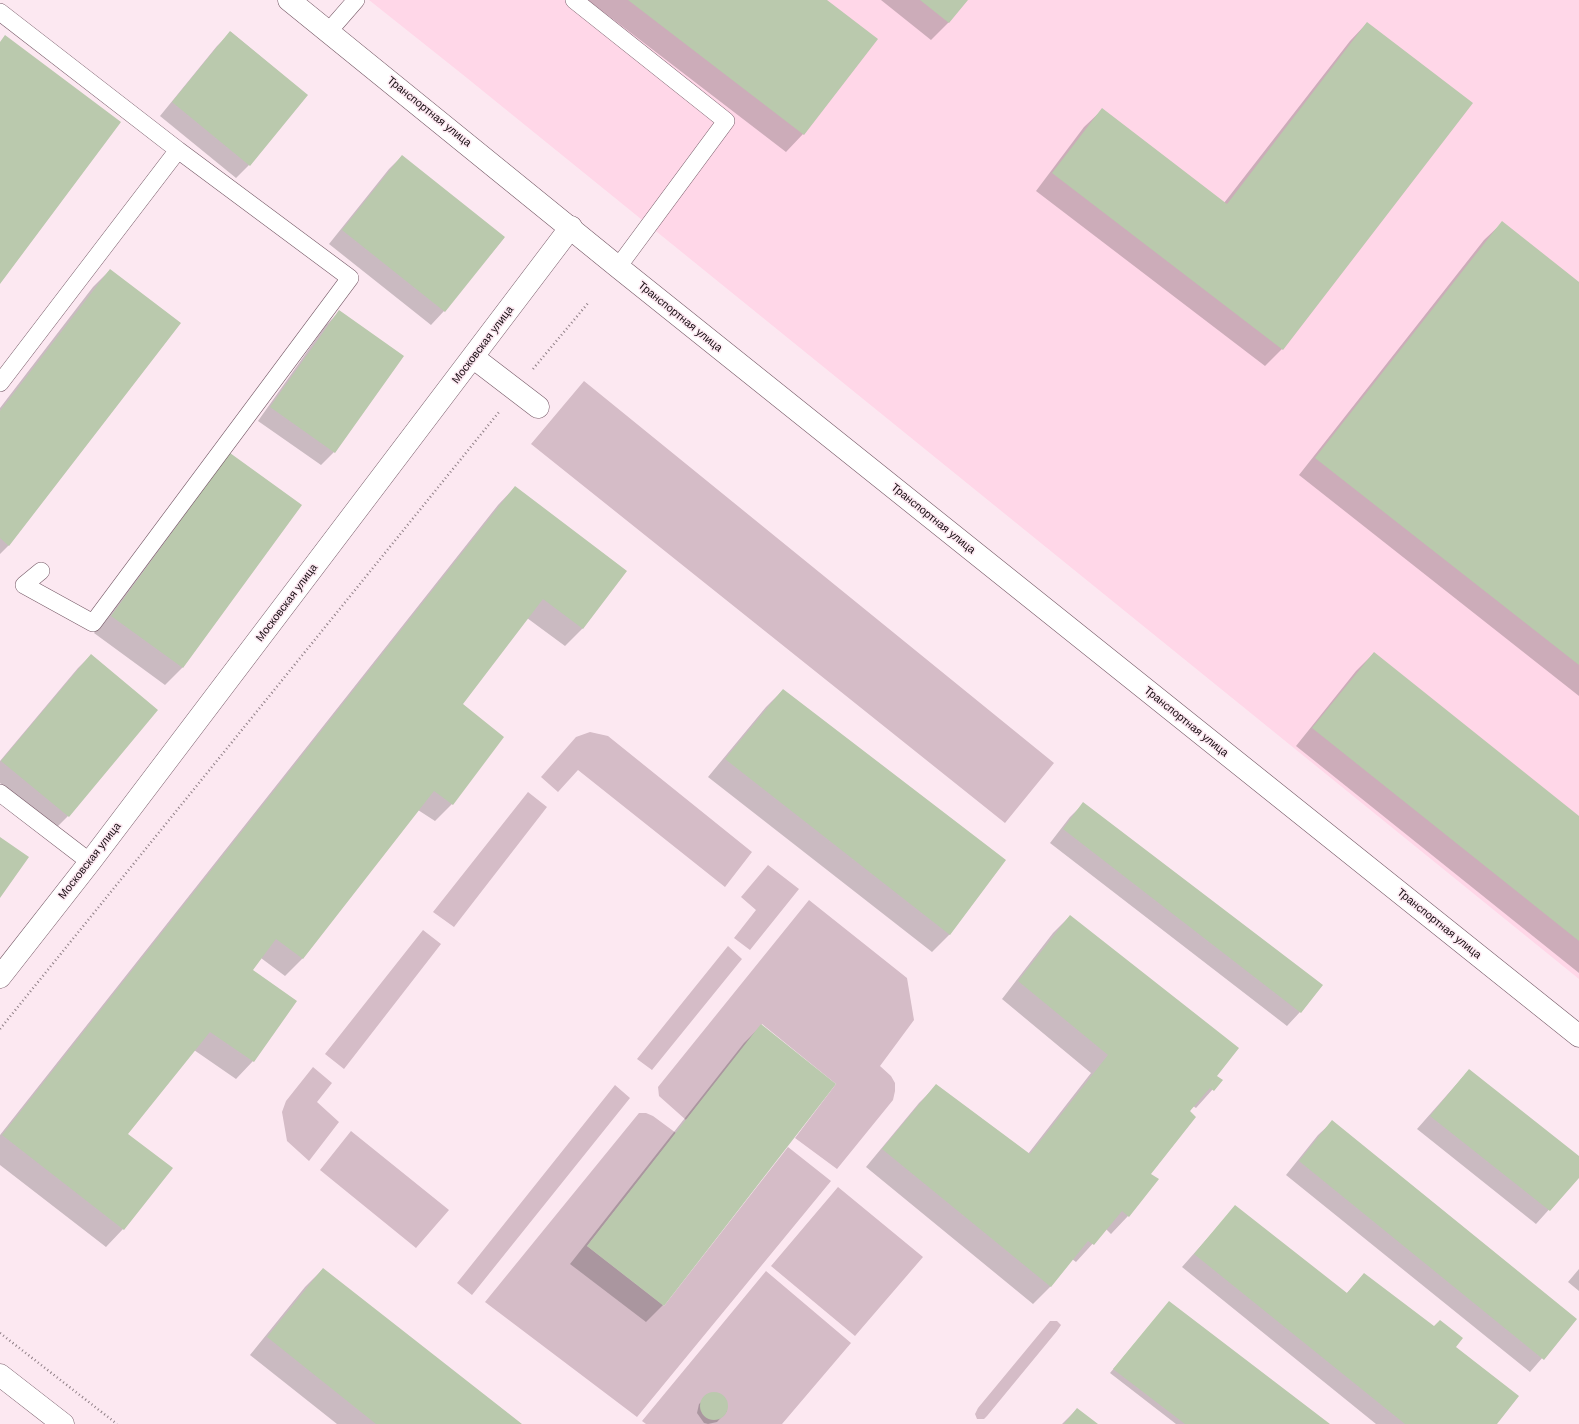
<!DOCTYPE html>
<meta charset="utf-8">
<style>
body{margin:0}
canvas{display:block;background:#fce8f1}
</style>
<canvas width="1579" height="1424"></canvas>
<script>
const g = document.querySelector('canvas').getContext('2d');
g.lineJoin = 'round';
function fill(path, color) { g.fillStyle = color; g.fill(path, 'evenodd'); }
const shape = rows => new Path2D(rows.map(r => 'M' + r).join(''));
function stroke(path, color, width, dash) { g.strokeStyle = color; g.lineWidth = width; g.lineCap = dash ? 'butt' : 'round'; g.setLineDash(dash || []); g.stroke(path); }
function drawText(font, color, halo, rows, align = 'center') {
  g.font = font + ' Arial,sans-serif'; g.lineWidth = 3; g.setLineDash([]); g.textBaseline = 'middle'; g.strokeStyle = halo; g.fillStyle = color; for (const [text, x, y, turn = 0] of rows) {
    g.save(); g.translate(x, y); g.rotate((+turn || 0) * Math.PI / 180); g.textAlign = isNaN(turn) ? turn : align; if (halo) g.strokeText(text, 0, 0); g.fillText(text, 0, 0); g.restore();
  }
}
const built = shape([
 [369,0,1579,0,1579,979,462,74]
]);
const green = shape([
 [584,381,1054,763,1005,823,531,444],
 [590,732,608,736,752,852,725,887,578,770,558,792,541,777,576,737],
 [528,792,547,807,454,927,433,912],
 [768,865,799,889,750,950,734,938,756,910,741,897],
 [809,900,907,978,914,1020,880,1066,891,1076,895,1083,895,1091,893,1100,837,1169,795,1138,836,1084,762,1024,686,1120,659,1096,658,1087],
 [423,930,441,944,344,1069,325,1054],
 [728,946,742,959,652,1070,637,1059],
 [313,1067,332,1083,317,1102,339,1122,309,1161,287,1141,282,1112,286,1101],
 [615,1085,630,1098,472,1295,457,1283],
 [639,1113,646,1113,653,1116,676,1133,587,1246,664,1306,788,1147,831,1181,637,1417,485,1302],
 [351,1131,449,1210,416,1248,320,1170],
 [838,1187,923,1257,855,1336,771,1266],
 [766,1271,851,1343,782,1424,646,1424,642,1421],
 [1050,1321,1057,1321,1061,1325,1057,1331,987,1416,984,1419,977,1419,975,1414,978,1408]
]);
const shadow = shape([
 [588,0,826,0,803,134,786,152],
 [881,0,966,0,949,22,931,40],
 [1367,23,1282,349,1265,366,1036,191,1084,127,1102,110,1224,203,1350,41],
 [231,32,307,95,249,165,236,178,160,116,217,46],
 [402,156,504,238,444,311,431,325,329,244,389,169],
 [1502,223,1579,283,1579,696,1299,475,1484,240],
 [110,270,9,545,0,554,0,408,93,287],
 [339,312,334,452,321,465,258,421,326,325],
 [230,454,182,668,165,685,94,633,213,471],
 [515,487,626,571,582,629,565,646,527,618,462,704,452,804,435,821,418,810,302,959,285,976,261,958,252,970,253,1061,236,1079,194,1050,126,1135,123,1229,106,1247,0,1165,0,1135,498,505],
 [1374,653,1579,818,1579,973,1296,746,1356,671],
 [91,655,68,816,55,829,0,783,0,761,78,668],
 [783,690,950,934,932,952,708,777,766,707],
 [1083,804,1321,985,1300,1012,1287,1026,1050,843,1070,817],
 [1070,916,1216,1077,1221,1080,1196,1108,1193,1106,1150,1174,1157,1180,1128,1216,1111,1234,1106,1229,1076,1262,1072,1259,1051,1286,1033,1304,866,1167,919,1103,936,1086,1028,1154,1091,1073,1002,999,1053,933],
 [761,1026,663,1305,646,1322,570,1264,744,1043],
 [1469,1070,1579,1157,1579,1176,1536,1224,1417,1129],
 [1332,1122,1576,1319,1530,1372,1286,1175,1318,1135],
 [1235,1207,1346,1294,1364,1274,1455,1347,1496,1424,1376,1424,1182,1267],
 [323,1269,521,1424,337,1424,250,1355,305,1287],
 [1579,1269,1579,1291,1568,1282],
 [1165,1307,1329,1424,1176,1424,1110,1373],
 [710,1394,718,1394,727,1402,727,1411,717,1422,708,1424,704,1423,697,1413,699,1404],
 [1077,1409,1096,1424,1062,1424]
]);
const building = shape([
 [628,0,827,0,878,39,804,135],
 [920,0,968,0,949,23],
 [1367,22,1473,103,1283,350,1052,173,1102,108,1227,204],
 [230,31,308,95,250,166,172,102],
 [5,35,121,122,0,284,0,42],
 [402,155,505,237,445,312,342,230],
 [1502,221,1579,282,1579,665,1315,458],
 [110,269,181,323,9,546,0,538,0,411],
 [339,310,404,356,335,453,270,407],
 [230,453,302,505,183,668,111,616],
 [515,486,627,571,583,629,543,599,463,704,504,737,453,805,434,791,303,959,276,939,253,970,297,1001,254,1062,210,1032,128,1134,173,1168,124,1230,2,1135],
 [1374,652,1579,816,1579,941,1312,728],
 [91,654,158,710,69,817,1,761],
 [783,689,1006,860,950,935,725,759],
 [1083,802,1323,985,1301,1013,1063,829],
 [0,837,29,857,0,898],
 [1070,915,1239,1048,1217,1076,1223,1080,1214,1091,1210,1088,1190,1111,1196,1117,1151,1174,1159,1179,1129,1217,1122,1211,1094,1245,1088,1241,1051,1287,882,1149,936,1084,1030,1154,1108,1055,1018,981],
 [761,1024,836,1084,664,1306,587,1246],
 [1469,1069,1579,1156,1579,1178,1550,1211,1430,1116],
 [1332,1120,1577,1319,1544,1360,1299,1161],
 [1235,1205,1347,1293,1364,1273,1434,1326,1440,1320,1463,1338,1456,1347,1519,1396,1497,1424,1405,1424,1194,1254],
 [323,1268,522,1424,376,1424,267,1337],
 [1169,1301,1330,1424,1185,1424,1113,1369],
 '700 1406a14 14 0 1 1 28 0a14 14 0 1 1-28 0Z',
 [1077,1408,1098,1424,1064,1424]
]);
const path = shape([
 [533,369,589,302],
 [0,1029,499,412],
 [0,1333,117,1424]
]);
const lane = shape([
 [574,0,726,121,618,267],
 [0,12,178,150,0,383],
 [329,31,356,0],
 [41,571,24,585,93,623,350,278,178,150],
 [0,793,90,862]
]);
const street = shape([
 [474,358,538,407],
 [0,977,90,862,571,227]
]);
const secondary = shape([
 [289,0,618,267,1579,1036],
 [0,1375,63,1424]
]);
const streetNames = [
 ["Транспортная улица",429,112,39],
 ["Транспортная улица",680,317,39],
 ["Московская улица",483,345,-53],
 ["Транспортная улица",933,519,39],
 ["Московская улица",287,603,-53],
 ["Транспортная улица",1186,722,39],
 ["Московская улица",90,861,-52],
 ["Транспортная улица",1439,924,39]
];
fill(built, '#ffd7e8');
fill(green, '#d5bcc7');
fill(shadow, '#0003');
fill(building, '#bac9ad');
stroke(lane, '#765a67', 18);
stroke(street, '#765a67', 23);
stroke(secondary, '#765a67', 23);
stroke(path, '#8e7e85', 2.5, [1, 3]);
stroke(lane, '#fff', 17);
stroke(street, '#fff', 22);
stroke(secondary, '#fff', 22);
drawText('11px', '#170c11', '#fce8f1', streetNames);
</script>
